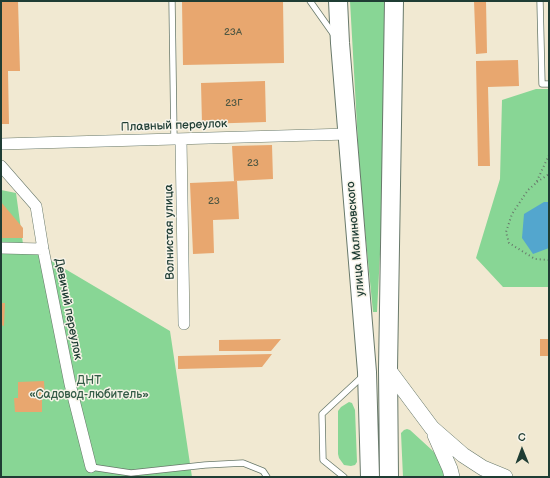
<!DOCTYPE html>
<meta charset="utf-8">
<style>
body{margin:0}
#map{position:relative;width:550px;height:478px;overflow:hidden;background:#f1e9d2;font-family:"Balsamiq Sans",sans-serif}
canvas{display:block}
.frame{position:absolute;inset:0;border:2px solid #1f3d34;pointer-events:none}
.north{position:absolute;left:502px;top:430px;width:40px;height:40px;-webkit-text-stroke:3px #f7f3e8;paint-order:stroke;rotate:359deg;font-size:11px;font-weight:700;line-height:16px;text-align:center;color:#1f3d34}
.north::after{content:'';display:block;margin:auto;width:14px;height:18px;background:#1f3d34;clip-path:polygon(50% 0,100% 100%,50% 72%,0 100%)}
</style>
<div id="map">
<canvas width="550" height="478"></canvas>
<div class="frame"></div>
<div class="north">С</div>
</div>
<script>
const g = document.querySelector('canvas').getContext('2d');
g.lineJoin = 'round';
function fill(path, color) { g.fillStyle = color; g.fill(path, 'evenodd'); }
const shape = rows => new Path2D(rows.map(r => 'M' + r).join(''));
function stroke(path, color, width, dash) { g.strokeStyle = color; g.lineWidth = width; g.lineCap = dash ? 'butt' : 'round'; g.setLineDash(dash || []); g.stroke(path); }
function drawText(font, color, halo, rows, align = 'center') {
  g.font = font + ' "Balsamiq Sans",sans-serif'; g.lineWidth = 3; g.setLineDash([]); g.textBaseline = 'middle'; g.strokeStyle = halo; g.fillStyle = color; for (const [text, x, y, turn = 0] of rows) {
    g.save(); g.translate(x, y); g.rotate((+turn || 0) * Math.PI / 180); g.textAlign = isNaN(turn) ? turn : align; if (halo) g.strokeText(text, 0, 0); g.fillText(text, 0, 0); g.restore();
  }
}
const green = shape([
 [350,1,385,1,383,196,377,312,373,312,360,179],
 [536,89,549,89,549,287,503,287,476,258,500,179,502,100],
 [1,190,16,193,23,244,170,331,192,477,1,477],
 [349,402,352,403,355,410,357,462,355,465,351,466,344,465,339,458,338,454,338,411,341,407],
 [407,429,410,430,433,451,441,462,446,477,403,477,401,433,404,430]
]);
const water = shape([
 [544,202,549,202,549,248,533,254,522,238,524,214]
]);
const building = shape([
 [1,1,18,1,20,71,8,71,9,124,1,124],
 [237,1,283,1,284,63,183,65,182,2],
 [474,1,486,1,487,53,476,54],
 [518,60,519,86,488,87,490,166,478,166,476,61],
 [265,81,266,122,202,124,201,83],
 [272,145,273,179,234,181,232,146],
 [237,181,239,219,213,220,214,253,193,254,190,183],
 [1,202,23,228,23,238,1,238],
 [1,303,5,303,4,326,1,325],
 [281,339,271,351,219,351,219,340],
 [540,339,549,339,549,356,540,356],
 [272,354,262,367,178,369,178,356],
 [44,381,45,397,42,397,42,412,15,412,14,398,18,398,18,382]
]);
const path = shape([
 [549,155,536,183,528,190,512,214,506,232,509,243,535,259,549,260],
 [537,182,549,174]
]);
const service = shape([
 [172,1,174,139],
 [310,1,334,35],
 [540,1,542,84,549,84],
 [91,467,131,473,205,465,243,463,263,471,267,477],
 [344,477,323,460,322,414,364,375]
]);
const minor = shape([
 [181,139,184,324],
 [1,144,348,134],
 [1,166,36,206,43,249,70,384,91,467],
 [1,248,43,249]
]);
const secondary = shape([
 [388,369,432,428,463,455,483,468,505,477],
 [435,435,450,469,452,477]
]);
const trunk = shape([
 [338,1,340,43,367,372,370,477],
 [389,477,388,369,394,1]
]);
const numberNames = [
 ["23А",233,32],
 ["23Г",234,103],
 ["23",253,163],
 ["23",214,201]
];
const streetNames = [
 ["Плавный переулок",174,126,-2],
 ["Волнистая улица",170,232,-91],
 ["улица Малиновского",356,239,-95],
 ["Девичий переулок",68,309,79]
];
const parkNames = [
 ["ДНТ",89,381],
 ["«Садовод-любитель»",89,395]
];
fill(green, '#88d695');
fill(water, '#53a6ce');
fill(building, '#e8a76f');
stroke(service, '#68796b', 7);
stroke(minor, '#68796b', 12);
stroke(secondary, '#68796b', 16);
stroke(trunk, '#68796b', 20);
stroke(path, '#68796b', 2, [1, 3]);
stroke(service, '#fff', 5.5);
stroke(minor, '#fff', 11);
stroke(secondary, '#fff', 15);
stroke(trunk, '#fff', 18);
drawText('10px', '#515843', null, numberNames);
drawText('12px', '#1f3d34', '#f7f3e8', streetNames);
drawText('12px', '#345c47', '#f7f3e8', parkNames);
</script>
